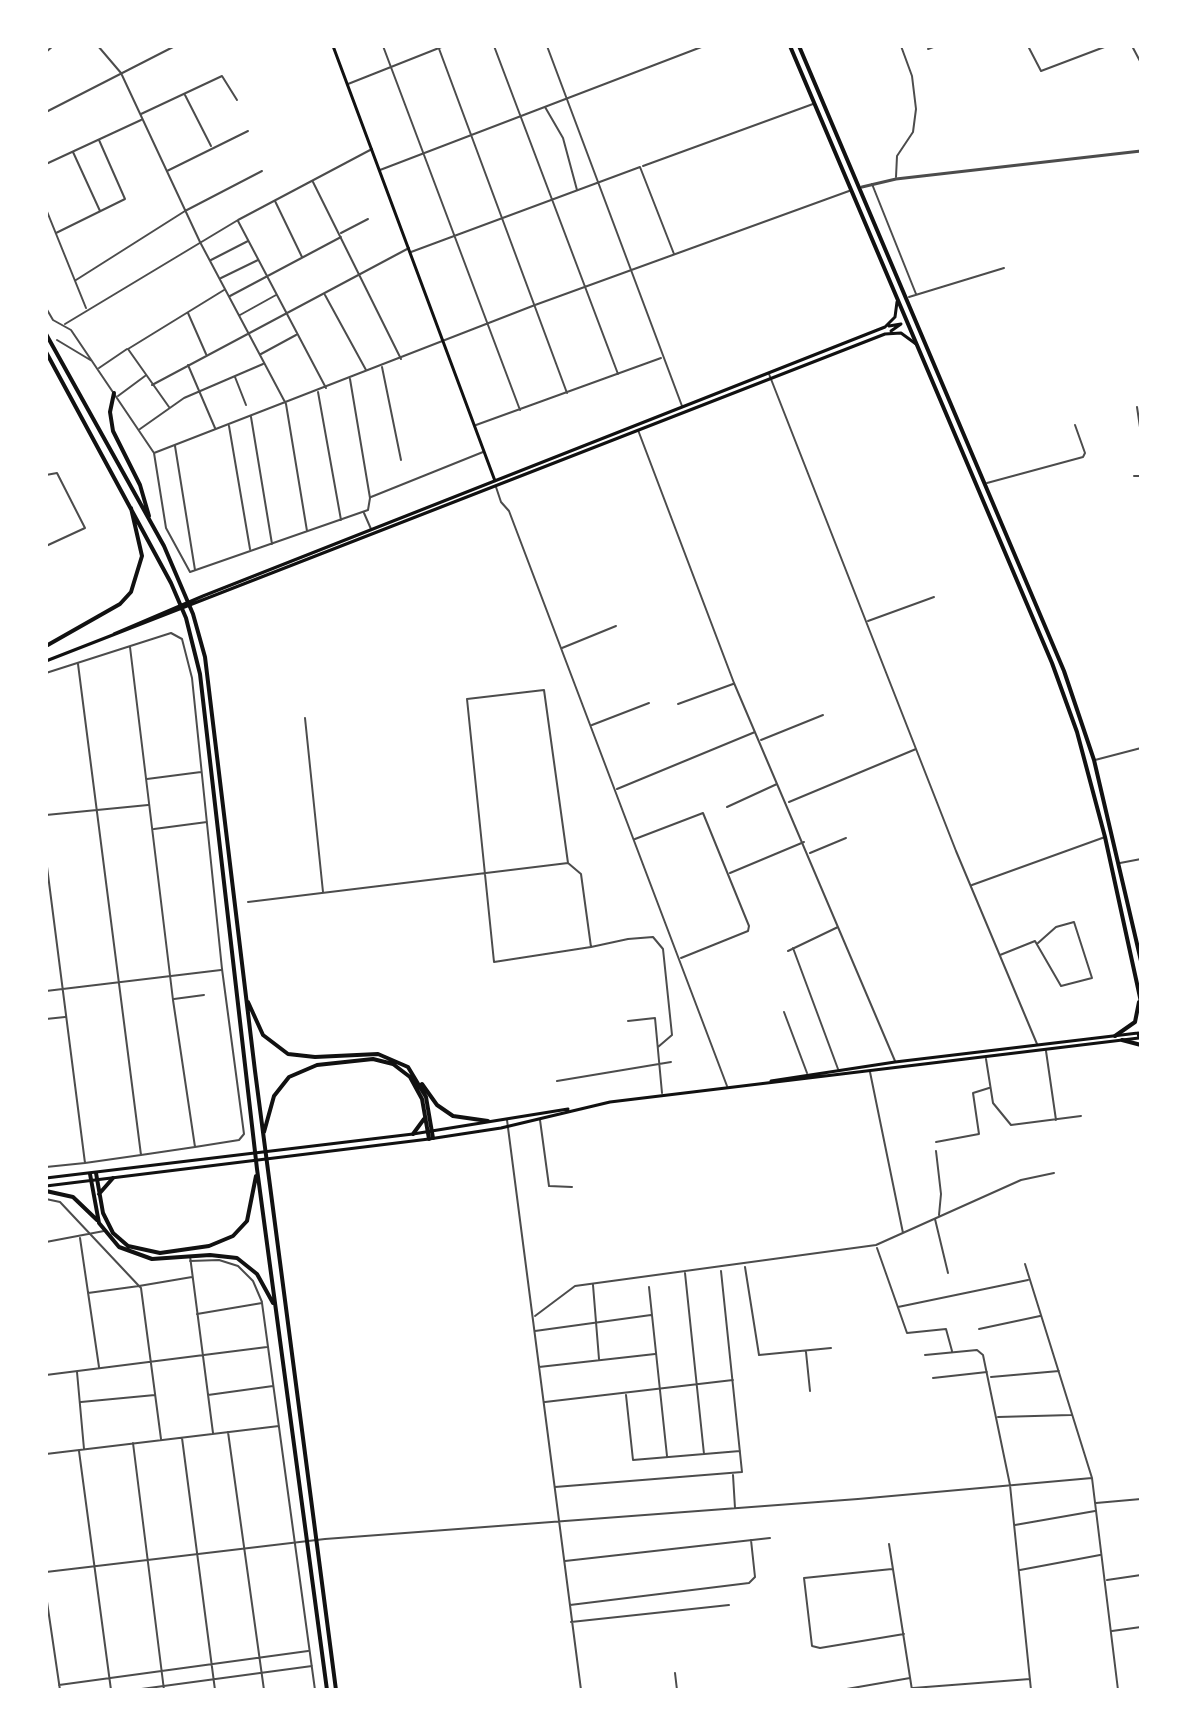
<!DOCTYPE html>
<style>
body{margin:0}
#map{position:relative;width:1187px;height:1736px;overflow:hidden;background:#fff;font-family:Karla,sans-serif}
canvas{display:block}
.frame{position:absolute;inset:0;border:48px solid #fff;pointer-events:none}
</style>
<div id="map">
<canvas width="1187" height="1736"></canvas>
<div class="frame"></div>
</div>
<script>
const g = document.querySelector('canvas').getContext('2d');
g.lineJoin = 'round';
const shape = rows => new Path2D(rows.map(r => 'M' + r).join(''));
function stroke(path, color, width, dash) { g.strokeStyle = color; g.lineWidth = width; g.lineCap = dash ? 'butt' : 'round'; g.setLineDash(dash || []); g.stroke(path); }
const minor = shape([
 [98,46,121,73,200,242,286,404,307,531],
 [383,46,520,410],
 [438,46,567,393],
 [494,46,618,374],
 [547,46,682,406],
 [976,46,985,46],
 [1028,46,1041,71,1107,46],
 [1132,46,1141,63],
 [928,49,936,46],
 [46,52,53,46],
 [348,84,444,46],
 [185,95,211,146],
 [545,107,563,138,577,190],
 [46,112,175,46],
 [141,114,222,76,237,100],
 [73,152,100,211],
 [46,164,141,120],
 [643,166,813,104],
 [380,170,704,46],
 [167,171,248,131],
 [896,177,897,156,913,132,916,109,912,76,901,46],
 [313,182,401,359],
 [872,184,916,294],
 [275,201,302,257],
 [46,209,86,308],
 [238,221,326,388],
 [56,233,125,199,99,140],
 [341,233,368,219],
 [411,252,640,167,674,254],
 [211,260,248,241],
 [221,278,258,260],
 [76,280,185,211,262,171],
 [325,295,366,370],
 [230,296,341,237],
 [909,297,1004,268],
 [46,308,53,320,71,330,154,453,166,528,190,572,368,510,370,498,350,379],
 [188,313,206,354],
 [240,315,276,295],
 [65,324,238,220,372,149],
 [57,340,92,361],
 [261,354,296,335],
 [188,365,215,428],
 [382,367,401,460],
 [99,368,127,349],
 [769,374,956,851,1037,1044],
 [235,377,246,405],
 [152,385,409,248],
 [318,392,341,520],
 [118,396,145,376],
 [169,407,128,349,224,290],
 [1137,407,1141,434],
 [251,417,272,544],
 [476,425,661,358],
 [229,426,250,549],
 [140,429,184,398,263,364],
 [638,430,734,683,895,1061],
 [175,446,195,570],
 [154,453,535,305,849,191],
 [46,475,57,473,85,528,46,546],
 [1134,476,1141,476],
 [987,483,1083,457,1085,453,1075,425],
 [496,487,501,502,509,511,727,1086],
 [371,497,483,452],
 [364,513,371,529],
 [868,621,934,597],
 [130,647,173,1000,195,1147,141,1155],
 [562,648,616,626],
 [78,664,141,1155,85,1163],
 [46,673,171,633,182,639,192,678,222,969,244,1134,239,1140,195,1147],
 [678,704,733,684],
 [305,718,323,892],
 [592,725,649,703],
 [761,740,823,715],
 [1095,760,1141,748],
 [147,779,201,772],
 [617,789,755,732],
 [789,802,916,749],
 [727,807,777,784],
 [46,815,148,805],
 [154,829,207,822],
 [635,839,703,813,749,926,748,931,681,958],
 [810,853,846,838],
 [46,859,85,1163,46,1167],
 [1120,863,1141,859],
 [730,873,804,842],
 [972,885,1105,837],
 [248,902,568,863],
 [591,947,581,874,568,863,544,690,467,699,494,962,591,947,628,939,653,937,663,949,672,1035,658,1047],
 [793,948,838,1069],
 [788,951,838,927],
 [1000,955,1035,941,1061,986,1092,978,1074,922,1056,927,1038,943],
 [46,991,221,970],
 [174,999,204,995],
 [784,1012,807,1073],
 [46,1019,65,1017],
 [628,1021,655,1018,662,1093],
 [1046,1051,1056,1120],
 [986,1059,993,1103,1011,1125,1081,1116],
 [870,1072,903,1233],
 [557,1081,671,1062],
 [507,1120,581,1690],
 [540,1120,549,1186,572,1187],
 [936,1142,979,1134,973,1093,989,1088],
 [936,1151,941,1194,939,1215],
 [46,1199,60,1202,139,1286,192,1277],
 [935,1219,948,1273],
 [80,1238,99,1367],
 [46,1242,104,1231],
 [877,1248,907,1333,946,1329,952,1351],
 [190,1256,213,1433],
 [190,1261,219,1260,238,1266,253,1281,262,1302],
 [1025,1264,1092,1478,1118,1690],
 [745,1267,759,1355,831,1348],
 [685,1273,704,1454],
 [593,1285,599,1359],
 [649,1287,667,1456],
 [88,1293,139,1286,141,1288,161,1439],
 [898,1307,1028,1280],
 [197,1314,262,1303,315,1690],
 [535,1316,575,1286,876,1245,1021,1180,1054,1173],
 [979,1329,1040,1316],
 [535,1331,651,1315],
 [806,1352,810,1391],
 [925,1355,977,1350,983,1355,1010,1485,1031,1690],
 [539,1367,655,1354],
 [77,1372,84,1449],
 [46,1375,267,1347],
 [991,1377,1059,1371],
 [933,1378,987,1372],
 [208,1395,273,1386],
 [626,1395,633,1460,740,1451],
 [81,1402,155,1395],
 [545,1402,733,1380],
 [1140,1413,1141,1413],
 [998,1417,1071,1415],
 [228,1432,264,1690],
 [182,1438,215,1690],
 [133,1443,164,1690],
 [79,1451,111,1690],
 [46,1454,279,1426],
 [733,1475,735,1508],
 [555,1487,742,1472,721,1271],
 [1096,1503,1141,1499],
 [1015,1525,1095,1511],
 [889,1544,912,1690],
 [565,1561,770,1538],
 [892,1569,804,1578,812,1646,820,1648,904,1634],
 [1020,1570,1100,1555],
 [46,1572,325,1539,858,1499,1092,1478],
 [1107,1580,1141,1575],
 [46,1595,60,1690],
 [570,1605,749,1583,755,1577,751,1540],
 [571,1622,729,1605],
 [1112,1631,1141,1627],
 [675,1673,677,1690],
 [59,1685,308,1651],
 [913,1688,1030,1679],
 [134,1690,312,1666],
 [756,1690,773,1690],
 [841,1690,910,1678]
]);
const tertiary = shape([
 [862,187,896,179,1141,151]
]);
const secondary = shape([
 [333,46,495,481],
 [889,326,901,324,891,331],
 [114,634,203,596,885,327,895,317,897,302],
 [46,661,885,334,901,333,916,344],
 [771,1081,895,1062,1138,1033],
 [46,1178,413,1134,568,1109],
 [46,1186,429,1139,501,1128,610,1102,1139,1038,1138,1033]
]);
const primary = shape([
 [790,46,1052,663,1077,732,1105,837,1141,1002],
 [799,46,1064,671,1094,760,1141,961],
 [1115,1036,1135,1022,1139,1002],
 [1122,1040,1141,1045]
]);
const trunk = shape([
 [46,334,164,546,193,614,205,657,255,1071,336,1690],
 [46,352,171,583,186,618,200,674,257,1169,327,1690],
 [114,393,110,412,113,431,140,485,149,516],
 [46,646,120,604,131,592,142,556,131,508],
 [248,1002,263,1035,288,1054,315,1057,378,1054,408,1067,426,1097,433,1138],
 [422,1084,437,1105,453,1116,488,1121],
 [264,1132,274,1096,289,1077,317,1065,373,1059,393,1064,410,1077,422,1099,429,1139],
 [413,1134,424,1119],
 [96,1173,103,1213,113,1233,128,1246,160,1253,209,1246,233,1236,247,1221,256,1176],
 [90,1174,99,1223,119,1247,152,1259,210,1255,237,1258,257,1274,273,1303],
 [46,1191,73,1197,97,1220],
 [99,1194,113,1178]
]);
stroke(minor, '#4c4c4c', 2);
stroke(tertiary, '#4c4c4c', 3);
stroke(secondary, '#111', 3);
stroke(primary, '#111', 4);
stroke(trunk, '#111', 4);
</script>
